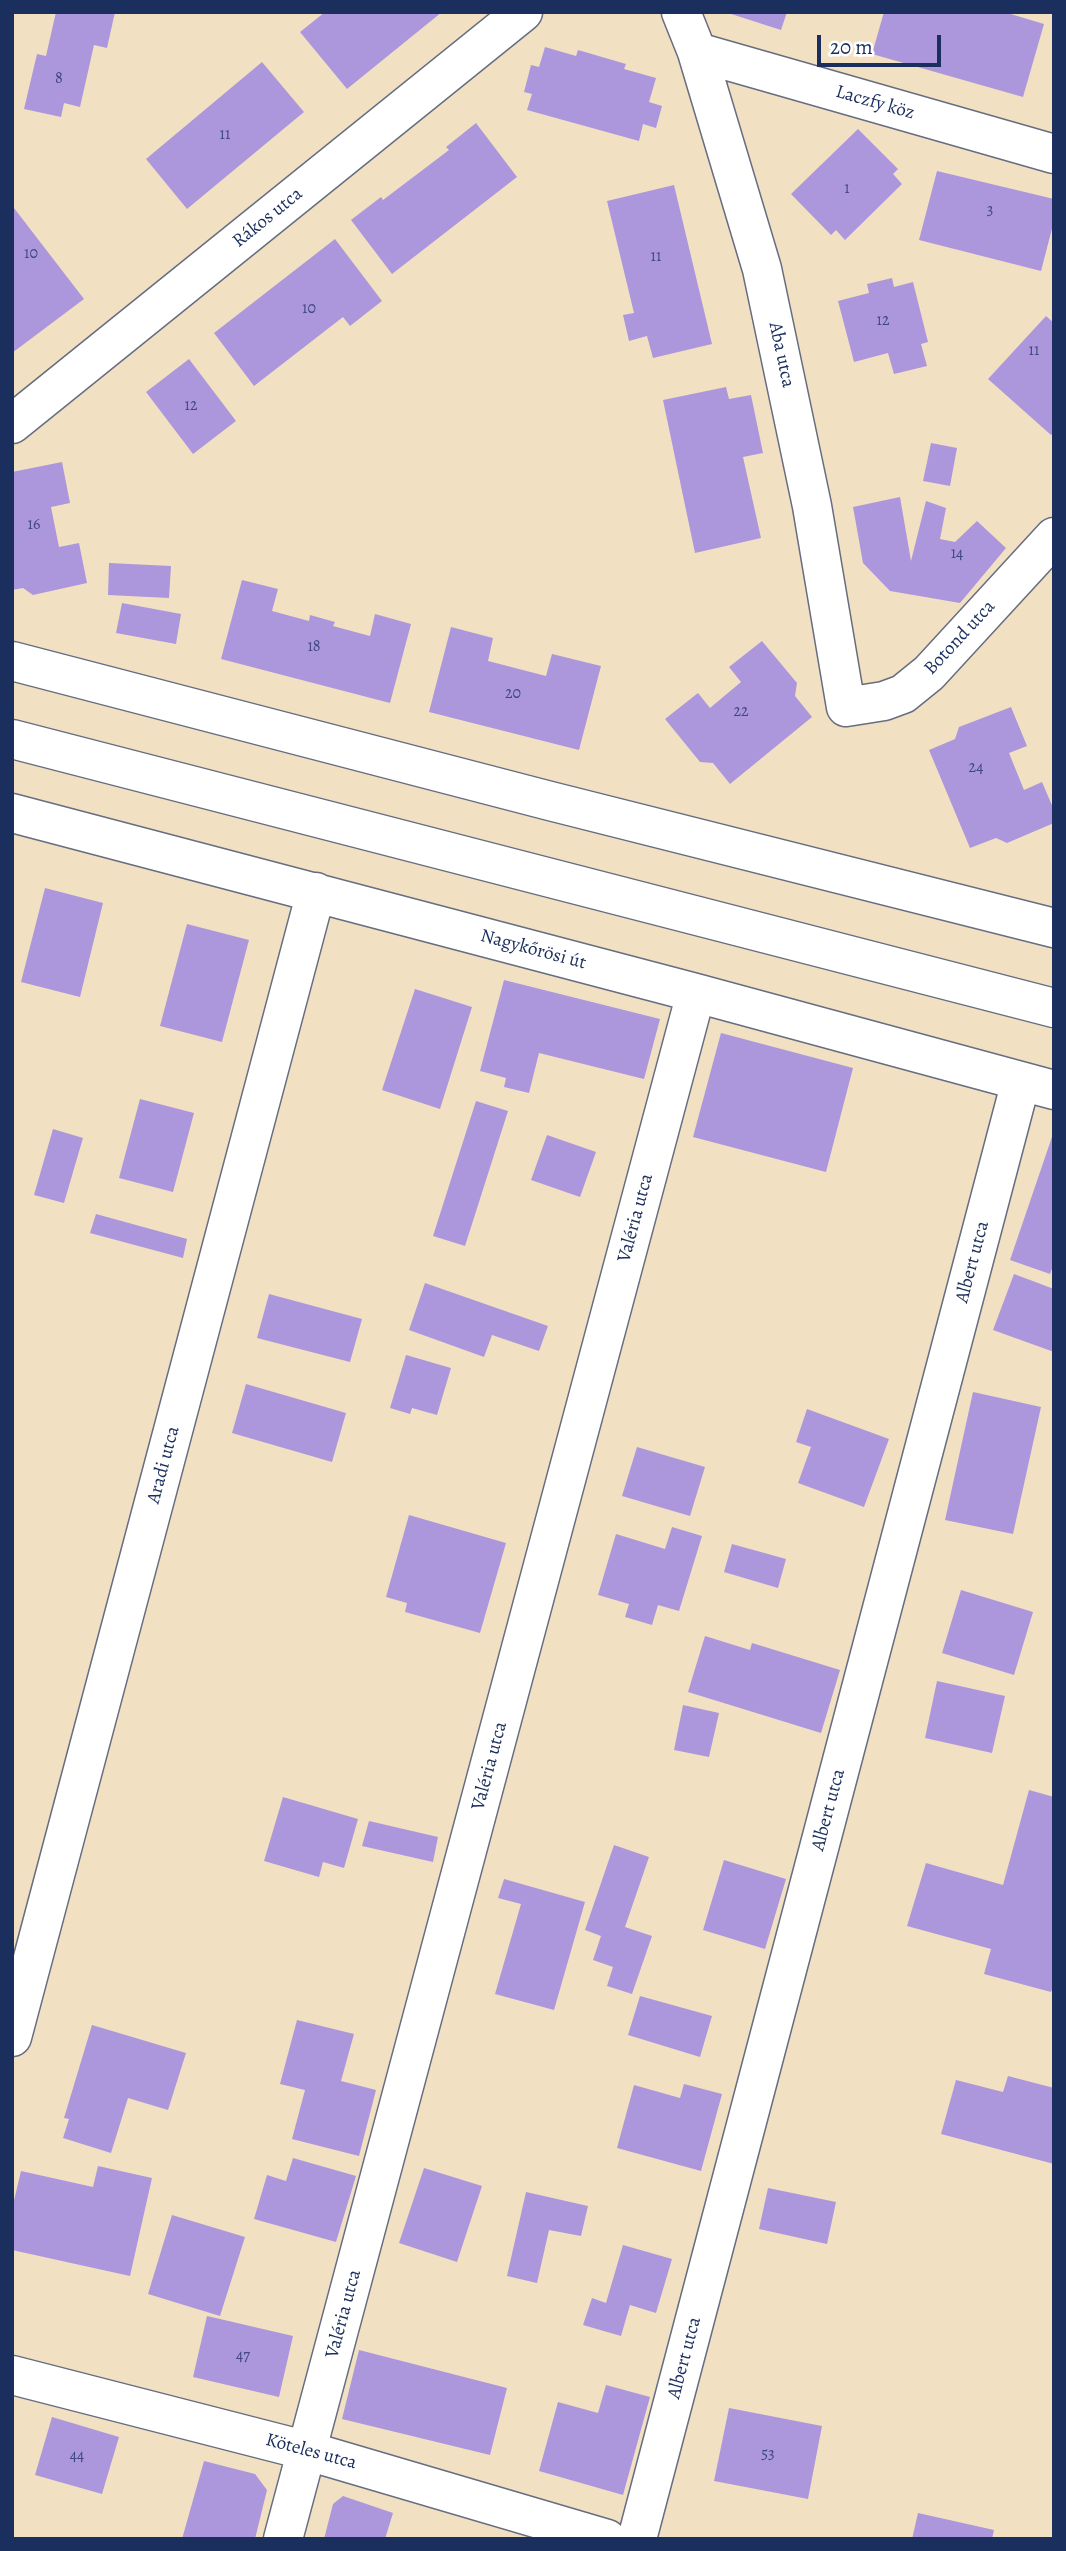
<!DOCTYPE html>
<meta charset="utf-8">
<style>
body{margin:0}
#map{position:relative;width:1066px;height:2551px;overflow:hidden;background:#f2e0c2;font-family:Alegreya,serif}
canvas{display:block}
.frame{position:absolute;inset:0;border:14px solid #1b2f5e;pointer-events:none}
.scale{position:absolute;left:817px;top:35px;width:124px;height:32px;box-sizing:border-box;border:4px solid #1b2f5e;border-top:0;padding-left:9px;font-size:21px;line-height:24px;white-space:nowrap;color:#1b2f5e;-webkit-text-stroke:5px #fff;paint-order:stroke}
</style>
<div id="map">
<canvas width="1066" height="2551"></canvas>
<div class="frame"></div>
<div class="scale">20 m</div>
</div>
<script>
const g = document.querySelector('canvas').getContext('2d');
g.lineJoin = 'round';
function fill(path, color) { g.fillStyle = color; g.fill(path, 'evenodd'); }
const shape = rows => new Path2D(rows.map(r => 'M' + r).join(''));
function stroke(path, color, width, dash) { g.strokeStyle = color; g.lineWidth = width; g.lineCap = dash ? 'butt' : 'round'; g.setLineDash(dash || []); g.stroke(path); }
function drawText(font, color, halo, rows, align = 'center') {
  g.font = font + ' Alegreya,serif'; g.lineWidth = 5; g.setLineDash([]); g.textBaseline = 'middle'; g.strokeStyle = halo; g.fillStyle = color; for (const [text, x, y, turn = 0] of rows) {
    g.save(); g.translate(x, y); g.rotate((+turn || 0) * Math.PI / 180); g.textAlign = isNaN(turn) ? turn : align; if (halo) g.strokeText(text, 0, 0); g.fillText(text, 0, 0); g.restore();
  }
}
const building = shape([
 [56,12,115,12,107,48,94,45,80,107,64,103,61,117,24,109,37,54,46,56],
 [325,12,442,12,347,89,300,32],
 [725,12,787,12,781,30],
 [884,12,1004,12,1044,24,1023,97,872,54],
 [545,47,576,56,578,50,626,64,624,69,656,78,649,102,662,106,656,128,643,124,639,141,527,110,532,94,524,92,531,65,539,67],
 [262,62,304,112,187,209,146,159],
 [476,123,517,177,392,274,351,220,381,197,383,200,449,150,446,147],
 [858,129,898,169,893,174,902,184,845,240,836,230,831,235,791,194],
 [937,171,1054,199,1054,221,1041,271,919,240],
 [674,185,712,344,653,358,647,336,629,341,623,315,634,313,607,201],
 [14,208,84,299,12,353,12,210],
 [335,239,382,301,350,326,343,317,254,386,214,333],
 [892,278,894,287,913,282,928,342,921,344,927,366,894,374,888,353,854,362,838,301,869,293,867,284],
 [1046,316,1054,323,1054,432,1051,435,988,379],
 [189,359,236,421,193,454,146,392],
 [726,387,729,399,751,395,763,453,743,457,761,538,695,553,663,400],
 [931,443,957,448,950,486,923,481],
 [62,462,70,503,51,507,59,547,79,543,87,583,33,595,23,588,12,590,12,472],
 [900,497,911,561,926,501,946,508,940,539,955,542,977,521,1006,548,960,603,890,591,863,563,853,507],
 [109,563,171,566,169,598,108,595],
 [242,580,278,589,272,611,309,621,310,615,335,622,333,626,370,636,375,614,411,624,390,703,221,659],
 [122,603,181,614,176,644,116,633],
 [451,627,493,638,488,661,546,676,552,654,601,666,579,750,429,712],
 [762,641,797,683,795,696,812,717,730,784,713,763,700,762,665,719,698,693,710,708,741,682,729,667],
 [1011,707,1027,746,1009,753,1024,790,1042,782,1054,810,1054,823,1007,843,996,838,970,848,929,750,955,739,959,727],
 [45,888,103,903,80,997,21,982],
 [187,924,249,940,222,1042,160,1026],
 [504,980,660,1019,644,1079,539,1053,529,1093,504,1087,506,1078,480,1071],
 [415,989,472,1007,440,1109,382,1090],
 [721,1033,853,1068,826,1172,693,1137],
 [140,1099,194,1113,173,1192,119,1178],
 [476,1101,508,1111,465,1246,433,1236],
 [53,1129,83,1138,64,1203,34,1195],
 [1054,1131,1054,1263,1050,1274,1010,1260],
 [547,1135,596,1152,580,1197,531,1180],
 [96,1214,187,1239,183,1258,90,1233],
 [1014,1274,1054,1289,1054,1352,993,1330],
 [425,1283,548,1326,539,1351,492,1335,484,1357,409,1330],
 [269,1294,362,1319,350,1362,257,1338],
 [406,1355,451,1368,437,1415,412,1408,410,1414,390,1408],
 [246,1384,346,1413,332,1462,232,1433],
 [973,1392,1041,1407,1013,1534,945,1520],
 [807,1409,889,1439,864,1507,798,1483,811,1447,796,1442],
 [637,1447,705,1467,690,1516,622,1496],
 [409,1515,506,1543,480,1633,405,1612,407,1603,386,1597],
 [672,1527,702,1536,679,1611,658,1605,652,1625,625,1617,629,1604,598,1595,616,1534,665,1549],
 [732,1544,786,1559,778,1588,724,1572],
 [961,1590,1033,1612,1014,1675,942,1653],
 [705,1636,750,1650,752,1643,840,1670,821,1733,688,1692],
 [937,1681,1005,1696,992,1753,925,1738],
 [683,1705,719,1713,709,1757,674,1750],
 [1029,1790,1054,1797,1054,1984,1051,1992,984,1974,991,1949,907,1926,926,1863,1003,1885],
 [283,1797,358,1819,344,1868,323,1862,319,1877,264,1861],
 [369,1821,438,1837,433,1862,362,1846],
 [614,1845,649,1857,625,1927,652,1936,632,1994,607,1986,613,1967,593,1960,601,1936,585,1930],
 [724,1860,786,1879,765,1949,703,1930],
 [504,1879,585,1902,554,2010,495,1994,521,1904,498,1898],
 [640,1996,712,2016,700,2057,628,2035],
 [297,2020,354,2034,341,2081,376,2090,359,2156,292,2139,305,2090,280,2084],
 [92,2025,186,2053,168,2110,128,2098,111,2153,63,2138,69,2119,64,2118],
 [1008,2076,1054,2088,1054,2164,941,2134,956,2080,1003,2092],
 [684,2084,722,2094,701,2171,617,2148,634,2085,680,2098],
 [293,2158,356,2176,336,2242,254,2219,267,2175,286,2181],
 [98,2166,152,2178,130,2276,12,2250,12,2209,21,2171,93,2187],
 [424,2168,482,2186,457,2262,399,2243],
 [768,2188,836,2202,827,2244,759,2229],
 [526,2192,588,2206,581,2236,549,2230,537,2283,507,2276],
 [172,2215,245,2237,220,2316,148,2294],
 [623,2245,672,2259,656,2313,630,2305,621,2336,583,2325,592,2298,606,2303],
 [207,2316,293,2336,279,2397,193,2377],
 [359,2350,507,2388,490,2455,342,2419],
 [606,2385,650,2397,623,2495,539,2471,558,2402,598,2413],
 [729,2408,822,2426,808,2499,714,2481],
 [52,2417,119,2437,102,2494,35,2475],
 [204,2461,255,2474,267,2490,255,2539,182,2539],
 [343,2496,393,2513,385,2539,324,2539,333,2504],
 [918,2513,994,2530,992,2539,912,2539]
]);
const minor = shape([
 [681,12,697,52,762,269,812,506,846,707,884,701,903,694,929,673,1054,537],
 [697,52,1054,154],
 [12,424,523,12],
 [12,813,696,993,1054,1090],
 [12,2037,316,892],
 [12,2375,308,2451,607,2539],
 [283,2539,696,993],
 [637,2539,1021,1081]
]);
const primary = shape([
 [12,661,550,801,1054,928],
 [12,739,1054,1008]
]);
const numberNames = [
 ["8",59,79],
 ["11",225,135],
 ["1",847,189],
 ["3",990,210],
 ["10",31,254],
 ["11",656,257],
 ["10",309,309],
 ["12",883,321],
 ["11",1034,351],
 ["12",191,406],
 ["16",34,525],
 ["14",957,554],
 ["18",314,647],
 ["20",513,694],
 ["22",741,712],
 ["24",976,768],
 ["47",243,2356],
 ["53",768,2454],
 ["44",77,2456]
];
const streetNames = [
 ["Laczfy köz",875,103,16],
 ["Rákos utca",268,218,-39],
 ["Aba utca",781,355,78],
 ["Botond utca",960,638,-47],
 ["Nagykőrösi út",533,950,15],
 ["Valéria utca",636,1218,-75],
 ["Albert utca",973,1262,-75],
 ["Aradi utca",164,1465,-75],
 ["Valéria utca",490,1766,-75],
 ["Albert utca",829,1810,-75],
 ["Valéria utca",344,2314,-75],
 ["Albert utca",685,2358,-75],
 ["Köteles utca",311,2452,15]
];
fill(building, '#ac97dc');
stroke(minor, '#666d81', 41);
stroke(primary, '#666d81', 41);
stroke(minor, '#fff', 38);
stroke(primary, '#fff', 38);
drawText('16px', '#3f497e', null, numberNames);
drawText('19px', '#1b2f5e', '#fff', streetNames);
</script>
